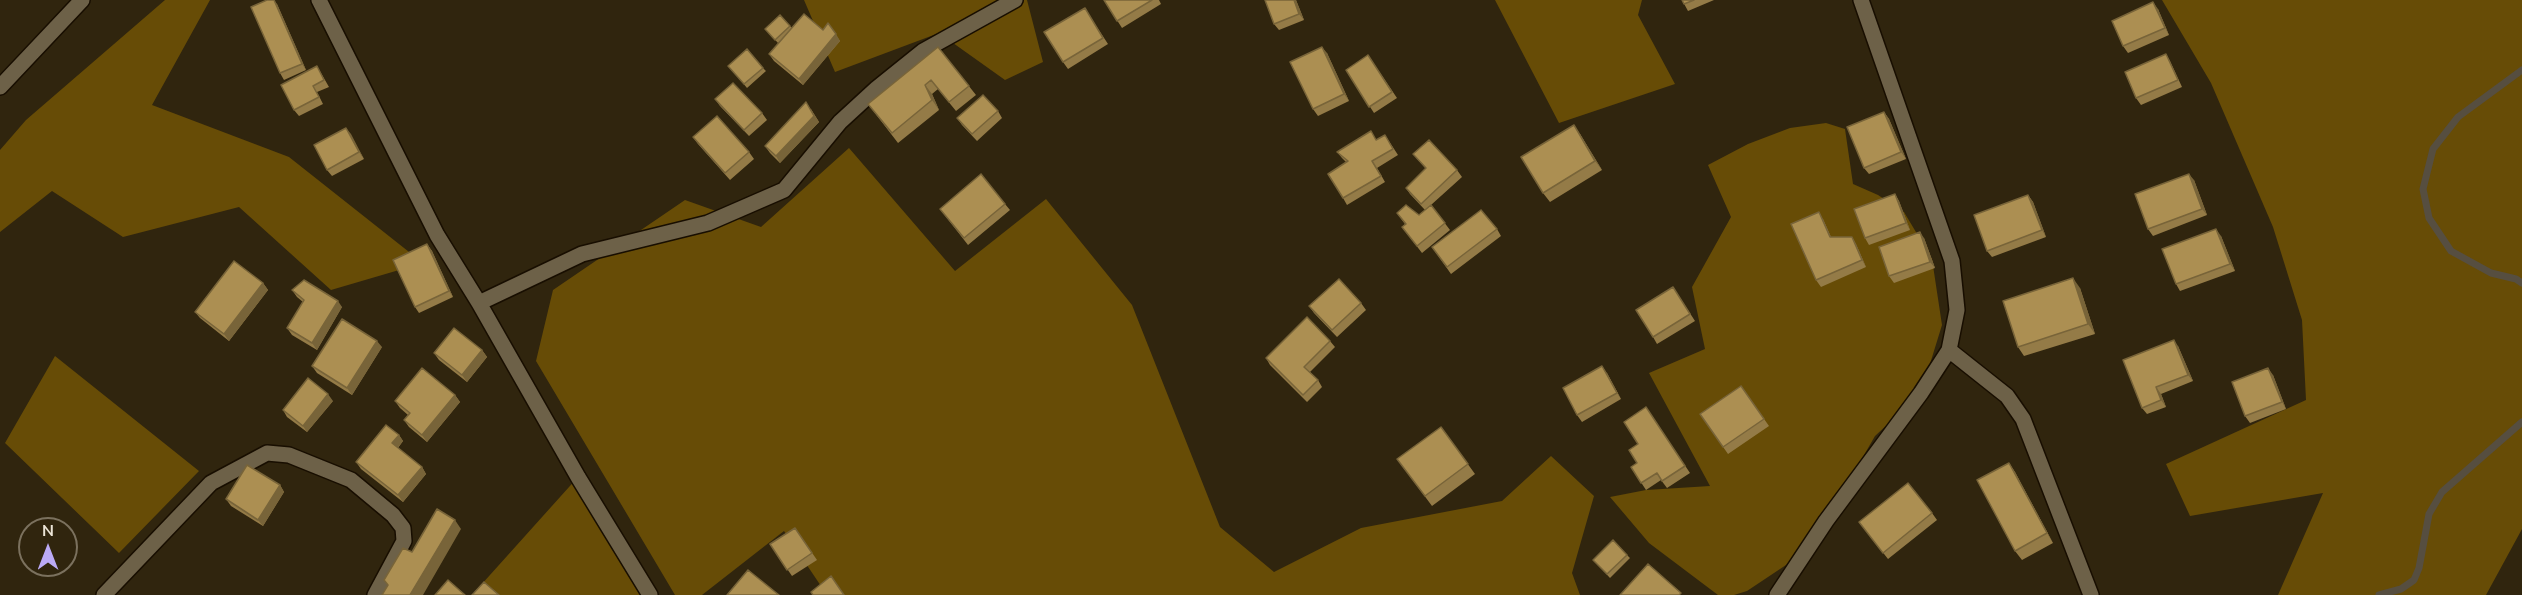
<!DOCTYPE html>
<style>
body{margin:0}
#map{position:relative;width:2522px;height:595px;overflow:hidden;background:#30250e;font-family:"Nunito Sans",sans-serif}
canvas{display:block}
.north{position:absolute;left:18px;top:517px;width:60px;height:60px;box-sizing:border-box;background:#30250e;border:2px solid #7b715e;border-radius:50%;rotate:0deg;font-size:16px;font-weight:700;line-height:24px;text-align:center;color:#ebe4d6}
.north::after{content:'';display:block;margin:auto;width:21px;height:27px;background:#bbaaf6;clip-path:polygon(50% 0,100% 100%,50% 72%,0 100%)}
</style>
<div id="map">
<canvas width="2522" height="595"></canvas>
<div class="north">N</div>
</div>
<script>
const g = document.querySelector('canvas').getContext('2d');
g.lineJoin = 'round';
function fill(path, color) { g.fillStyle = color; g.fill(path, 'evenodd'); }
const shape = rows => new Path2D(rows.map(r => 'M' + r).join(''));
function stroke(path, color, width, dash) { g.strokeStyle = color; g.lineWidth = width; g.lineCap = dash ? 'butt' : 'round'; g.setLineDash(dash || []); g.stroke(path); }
const forest = shape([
 [165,0,210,0,152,105,289,157,423,263,331,290,239,207,123,237,52,191,0,232,0,150,26,120],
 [804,0,1027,0,1043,62,1005,80,939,33,835,72],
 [1495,0,1642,0,1638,15,1675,84,1559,123],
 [2162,0,2522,0,2522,529,2486,595,2278,595,2323,493,2190,516,2166,464,2306,400,2302,320,2273,227,2211,83],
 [1826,123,1845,129,1853,184,1878,195,1904,212,1932,259,1942,325,1921,393,1875,436,1826,521,1792,561,1747,591,1734,595,1718,595,1649,543,1610,497,1646,490,1710,486,1649,373,1705,349,1692,287,1731,217,1708,165,1748,144,1790,128],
 [849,148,955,271,1046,199,1132,305,1220,527,1274,572,1361,528,1502,501,1551,456,1594,496,1572,573,1580,595,827,595,784,531,702,595,675,595,536,361,553,290,685,200,761,227],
 [55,356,199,471,119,553,5,443],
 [578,477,649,595,472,595]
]);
const stream = shape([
 [2522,70,2458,117,2433,149,2423,189,2429,218,2451,251,2491,273,2516,279,2522,283],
 [2379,595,2401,589,2414,580,2419,568,2429,514,2442,492,2522,422]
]);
const minor = shape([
 [319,0,437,235,479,303,578,477,650,595],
 [0,87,82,0],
 [479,303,582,254,708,223,784,190,840,122,877,88,923,51,1015,0],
 [1949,350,2007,396,2023,419,2091,595],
 [104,595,211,483,267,453,289,455,351,480,393,515,403,528,404,541,375,595],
 [1777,595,1826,521,1921,393,1949,350,1957,310,1952,261,1861,0]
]);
const wall = shape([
 [1104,0,1159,0,1161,4,1122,28],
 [1265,0,1296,0,1304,20,1279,30,1274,24],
 [1682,0,1714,0,1688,11],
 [277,4,306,70,284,80,280,73],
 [2158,9,2169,35,2128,53,2123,46],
 [1089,15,1108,44,1068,69,1063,62],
 [828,23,840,41,803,85,774,61,769,54,783,38,778,43,765,29,790,26,792,28,823,30],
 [938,47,976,95,956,111,938,89,932,94,939,110,898,143,868,104],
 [1327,53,1349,101,1318,116,1313,109],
 [2166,54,2170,61,2182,87,2141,105,2136,98],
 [1368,55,1397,98,1374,113,1346,70],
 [317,66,329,87,317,92,323,104,299,116,294,110],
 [763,68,766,71,747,88,731,69],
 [715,99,762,113,767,120,749,136,720,106],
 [811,109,819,122,780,163,770,153,765,146],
 [998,111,1002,118,977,141,962,125,957,118],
 [1884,112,1889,119,1906,159,1869,174,1864,168],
 [346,128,364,159,332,176,327,170],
 [1580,134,1602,170,1550,202,1543,193],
 [1385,135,1398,155,1377,168,1385,182,1347,205,1343,198,1346,162,1342,158,1337,152,1377,140],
 [693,137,749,152,754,159,730,180,698,144],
 [1413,154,1457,170,1462,177,1431,205,1450,230,1422,253,1402,227,1405,224,1397,213,1419,215,1425,210,1410,194,1406,188,1426,169],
 [2194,180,2207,215,2153,236,2148,229],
 [1895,194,1899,201,1910,230,1869,245,1865,238],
 [2028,195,2033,202,2046,237,1992,257,1987,251],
 [1005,204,1010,210,968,245,940,209],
 [1823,219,1831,237,1852,237,1856,244,1866,267,1821,287,1816,280],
 [1497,229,1501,236,1451,274,1432,247],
 [2221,236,2235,271,2180,291,2176,284],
 [1924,238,1935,268,1894,283,1889,276],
 [427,244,432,251,453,297,419,313,415,307],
 [263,283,268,290,229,341,200,318,195,312],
 [1673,287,1695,321,1657,344,1653,337],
 [2080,288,2095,334,2024,356,2018,347],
 [292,290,342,307,317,350,292,335,287,328,303,302,297,297],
 [1361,303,1366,310,1337,337,1314,313,1309,306],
 [1330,341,1335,347,1310,372,1318,380,1322,387,1307,402,1270,365,1266,358],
 [2178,346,2193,381,2161,394,2166,407,2147,414,2142,408],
 [382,347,352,395,317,373,312,366],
 [482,350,487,357,467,382,439,360,434,353],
 [1607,373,1621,399,1582,422,1577,415],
 [2273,375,2286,409,2250,423,2245,416],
 [1741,386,1769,426,1728,454,1700,414],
 [455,395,460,402,427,442,409,427,404,420,408,415,400,408,395,401],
 [333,401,307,432,287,417,283,410],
 [1646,407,1690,473,1667,488,1661,480,1646,490,1631,467,1637,463,1638,444],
 [1441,427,1475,474,1432,506,1397,459],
 [399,435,403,441,398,448,422,467,426,474,403,502,361,469,356,462],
 [2009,463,2015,472,2053,543,2022,560,2015,551],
 [280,485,284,492,263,526,231,506,226,499],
 [1932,513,1937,520,1888,559,1859,522],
 [795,528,817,560,792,576,770,544],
 [1627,555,1630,558,1610,578,1593,560]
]);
const shadedWall = shape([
 [274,0,277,4,306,70,302,64],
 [1294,0,1296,0,1304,20,1299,14],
 [2153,2,2158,9,2169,35,2165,28],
 [836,34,840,41,803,85,799,79],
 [1322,47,1327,53,1349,101,1344,94],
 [925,85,932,94,939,110,932,100],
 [806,102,819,122,780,163,776,156],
 [1884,112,1889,119,1906,159,1901,152],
 [1574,125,1580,134,1602,170,1595,161],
 [346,128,351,134,364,159,359,152],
 [2189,174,2194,180,2207,215,2202,209],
 [1895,194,1899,201,1910,230,1906,223],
 [2028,195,2033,202,2046,237,2042,230],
 [1819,212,1823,219,1834,244,1830,237],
 [2216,229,2221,236,2235,271,2230,264],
 [1920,232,1924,238,1935,268,1930,262],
 [1852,237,1856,244,1866,267,1862,260],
 [427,244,432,251,453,297,449,291],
 [2073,278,2080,288,2095,334,2088,324],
 [263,283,268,290,229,341,224,334],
 [338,301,342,307,317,350,312,343],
 [2174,340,2178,346,2193,381,2188,375],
 [377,341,382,347,352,395,347,388],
 [482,350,487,357,467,382,462,375],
 [1602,366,1607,373,1621,399,1617,393],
 [2268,368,2273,375,2286,409,2282,402],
 [2156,387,2161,394,2166,407,2161,400],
 [328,394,333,401,307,432,303,426],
 [455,395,460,402,427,442,422,435],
 [399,435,403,441,396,450,392,443],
 [2009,463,2015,472,2053,543,2047,533],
 [422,467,426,474,403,502,398,495],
 [280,485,284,492,263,526,258,520],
 [455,520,461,529,423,595,410,595]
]);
const building = shape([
 [267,0,274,0,302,64,280,73,251,7,267,0],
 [1104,0,1152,0,1117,21,1104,0],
 [1265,0,1294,0,1299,14,1274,24,1265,0],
 [1682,0,1694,0,1684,4,1682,0],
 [2153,2,2165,28,2123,46,2112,21,2153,2],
 [1085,8,1103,38,1063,62,1044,32,1085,8],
 [804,14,823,30,828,23,836,34,799,79,769,54,804,14],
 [780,15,790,26,775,40,765,29,780,15],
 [938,47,969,86,949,102,931,80,925,85,932,100,892,133,868,104,938,47],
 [1322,47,1344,94,1313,109,1290,62,1322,47],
 [747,49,763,68,744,84,728,66,747,49],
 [2166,54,2178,80,2136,98,2125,72,2166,54],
 [1368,55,1392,92,1369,107,1346,70,1368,55],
 [317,66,324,80,313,86,319,97,294,110,281,85,317,66],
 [733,83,762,113,744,130,715,99,733,83],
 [983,95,998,111,972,134,957,118,983,95],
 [806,102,814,116,776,156,765,146,806,102],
 [1884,112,1901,152,1864,168,1847,127,1884,112],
 [717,116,749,152,725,173,693,137,717,116],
 [1574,125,1595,161,1543,193,1521,157,1574,125],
 [346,128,359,152,327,170,314,145,346,128],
 [1371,131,1376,140,1385,135,1393,149,1372,161,1381,176,1343,198,1328,174,1348,161,1337,152,1371,131],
 [1429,140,1457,170,1421,204,1406,188,1426,168,1413,154,1429,140],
 [981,174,1005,204,964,238,940,209,981,174],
 [2189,174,2202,209,2148,229,2135,194,2189,174],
 [1895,194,1906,223,1865,238,1854,209,1895,194],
 [2028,195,2042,230,1987,251,1974,215,2028,195],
 [1406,205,1419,215,1431,205,1445,223,1417,246,1402,227,1406,224,1397,213,1406,205],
 [1481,210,1497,229,1447,267,1432,247,1481,210],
 [1819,212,1830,237,1852,237,1862,260,1816,280,1791,224,1819,212],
 [2216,229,2230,264,2176,284,2162,249,2216,229],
 [1920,232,1930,262,1889,276,1879,247,1920,232],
 [427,244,449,291,415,307,393,260,427,244],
 [234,261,263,283,224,334,195,312,234,261],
 [2073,278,2088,324,2018,347,2003,301,2073,278],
 [1339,279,1361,303,1332,330,1309,306,1339,279],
 [304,280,338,301,312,343,287,328,304,300,292,290,304,280],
 [1673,287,1690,314,1653,337,1636,310,1673,287],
 [1307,317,1330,341,1304,367,1318,380,1303,395,1266,358,1307,317],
 [342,319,377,341,347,388,312,366,342,319],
 [454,328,482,350,462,375,434,353,454,328],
 [2174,340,2188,375,2156,387,2161,400,2142,408,2123,360,2174,340],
 [1602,366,1617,393,1577,415,1563,388,1602,366],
 [422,368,455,395,422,435,404,420,410,413,395,401,422,368],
 [2268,368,2282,402,2245,416,2232,382,2268,368],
 [308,378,328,394,303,426,283,410,308,378],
 [1741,386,1764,419,1723,447,1700,414,1741,386],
 [1646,407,1685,466,1662,481,1657,473,1641,483,1631,467,1637,463,1629,450,1638,444,1624,422,1646,407],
 [386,425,399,435,392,443,422,467,398,495,356,462,386,425],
 [1441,427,1468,464,1425,496,1397,459,1441,427],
 [2009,463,2047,533,2015,551,1977,480,2009,463],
 [247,465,280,485,258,520,226,499,247,465],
 [1908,483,1932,513,1883,553,1859,522,1908,483],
 [437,509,455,520,410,595,382,595,388,585,384,580,403,548,412,552,437,509],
 [795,528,812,553,787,570,770,544,795,528],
 [1613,540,1627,555,1607,574,1593,560,1613,540],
 [1648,564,1681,593,1679,595,1620,595,1648,564],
 [748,570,779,595,727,595,748,570],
 [831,576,844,595,813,595,811,592,831,576],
 [448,580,465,595,435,595,448,580],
 [484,582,499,595,472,595,484,582]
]);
fill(forest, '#674c06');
stroke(stream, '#564e40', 7);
stroke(minor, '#180e00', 18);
stroke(minor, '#6d6148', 15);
fill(wall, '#947b47');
fill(shadedWall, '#786439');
fill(building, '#ac8f52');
stroke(building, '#786439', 1.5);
</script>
